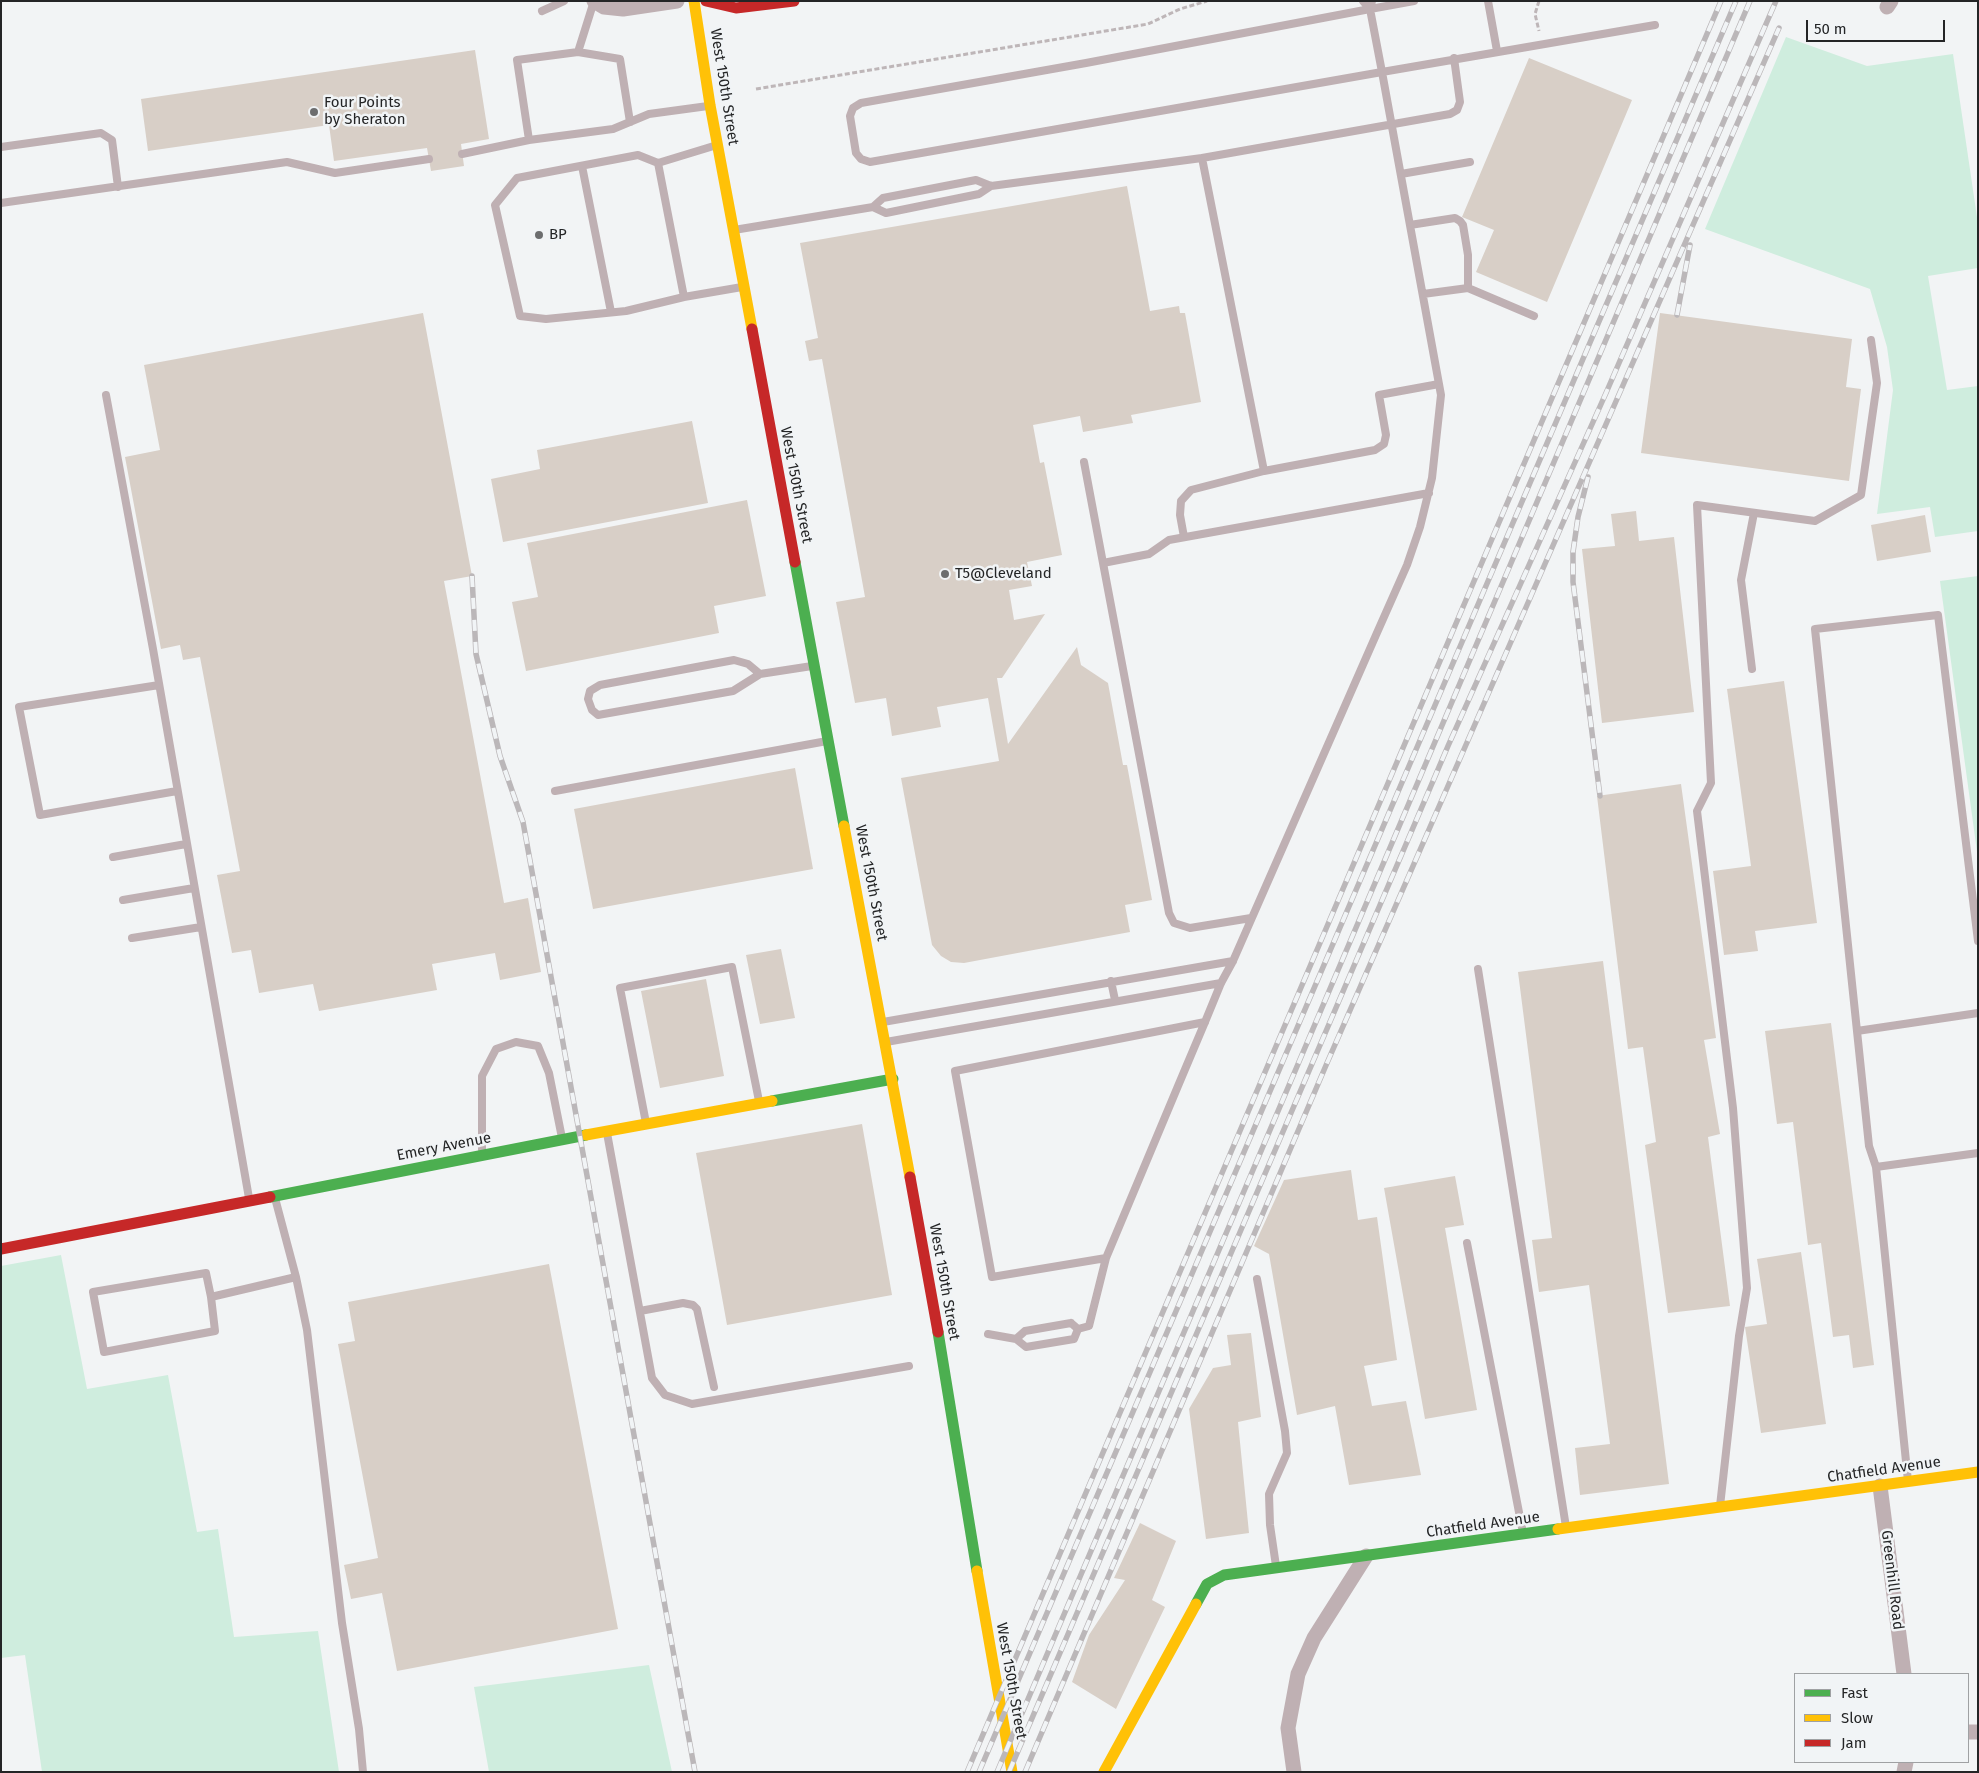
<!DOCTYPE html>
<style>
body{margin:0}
#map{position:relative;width:1979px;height:1773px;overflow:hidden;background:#f2f4f5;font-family:"Fira Sans",sans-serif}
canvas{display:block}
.frame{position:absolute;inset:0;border:2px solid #242526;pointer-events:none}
.legend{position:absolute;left:1794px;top:1673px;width:175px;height:90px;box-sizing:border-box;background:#f1f4f6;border:1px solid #9fa1a3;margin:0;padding:6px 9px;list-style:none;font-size:15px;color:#242526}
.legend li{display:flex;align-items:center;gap:10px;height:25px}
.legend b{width:25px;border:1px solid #9fa1a3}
.scale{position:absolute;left:1806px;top:20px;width:139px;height:22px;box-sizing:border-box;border:2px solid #242526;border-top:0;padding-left:6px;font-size:15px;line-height:18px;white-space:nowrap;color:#242526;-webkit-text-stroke:4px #f1f4f6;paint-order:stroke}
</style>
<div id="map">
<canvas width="1979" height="1773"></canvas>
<div class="frame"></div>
<ul class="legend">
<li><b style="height:6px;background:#4caf50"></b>Fast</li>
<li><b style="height:6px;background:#ffc107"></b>Slow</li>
<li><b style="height:6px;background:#c62828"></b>Jam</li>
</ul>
<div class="scale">50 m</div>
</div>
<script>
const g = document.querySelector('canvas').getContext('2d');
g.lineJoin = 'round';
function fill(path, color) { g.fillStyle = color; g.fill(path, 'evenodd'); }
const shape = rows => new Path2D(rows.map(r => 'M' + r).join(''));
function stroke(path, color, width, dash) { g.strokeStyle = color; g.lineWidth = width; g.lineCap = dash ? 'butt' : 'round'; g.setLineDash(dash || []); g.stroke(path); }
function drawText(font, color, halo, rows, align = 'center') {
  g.font = font + ' "Fira Sans",sans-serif'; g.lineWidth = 5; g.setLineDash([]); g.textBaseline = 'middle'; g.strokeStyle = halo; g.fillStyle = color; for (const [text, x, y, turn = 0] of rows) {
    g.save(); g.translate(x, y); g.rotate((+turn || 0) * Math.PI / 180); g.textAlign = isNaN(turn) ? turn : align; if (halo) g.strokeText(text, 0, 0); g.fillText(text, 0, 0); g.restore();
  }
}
const green = shape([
 [1786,37,1867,66,1953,54,1978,224,1978,268,1928,276,1947,390,1978,386,1978,531,1935,537,1930,507,1877,514,1893,390,1887,347,1870,289,1705,229],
 [1978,576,1978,859,1940,581],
 [61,1255,87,1389,168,1375,197,1532,218,1529,234,1637,318,1631,339,1772,42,1772,25,1655,1,1658,1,1266],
 [649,1665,672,1772,489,1772,474,1687]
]);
const building = shape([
 [475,50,489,139,461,144,464,166,431,171,427,148,334,161,329,125,148,151,141,99],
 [1529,58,1632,100,1547,302,1476,272,1494,230,1462,217],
 [1127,186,1150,311,1179,306,1180,313,1185,313,1201,402,1131,415,1133,423,1083,432,1080,416,1033,425,1040,463,1044,462,1062,555,1027,562,1032,586,1009,590,1014,620,1045,614,1002,678,997,678,1008,744,1077,647,1081,665,1108,683,1123,765,1127,765,1152,900,1125,905,1130,932,964,963,951,962,941,956,932,945,901,778,999,761,988,698,937,707,941,727,892,736,886,698,855,703,836,602,865,597,822,359,809,361,805,341,818,338,800,243],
 [423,313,472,576,444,581,504,903,528,898,541,972,500,980,495,953,432,964,437,990,319,1011,313,984,259,993,251,950,232,953,217,875,240,871,200,657,183,660,180,645,161,649,125,457,160,450,144,365],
 [1660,313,1852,339,1846,387,1861,389,1849,481,1641,453],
 [692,421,708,503,503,542,491,479,540,469,537,450],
 [747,500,766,596,714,606,719,633,526,671,512,602,538,597,527,543],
 [1636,511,1639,541,1674,537,1694,712,1602,723,1582,549,1615,546,1611,514],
 [1925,515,1931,552,1877,561,1871,525],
 [1784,681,1817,923,1755,931,1758,951,1724,955,1713,871,1751,866,1727,689],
 [795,768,813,869,593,909,574,809],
 [1681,784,1716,1038,1704,1040,1720,1134,1708,1137,1730,1306,1668,1313,1645,1145,1656,1142,1643,1047,1628,1049,1597,796],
 [781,949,795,1018,760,1024,746,955],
 [1603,961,1669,1484,1580,1495,1575,1448,1610,1444,1589,1285,1539,1292,1532,1240,1552,1238,1518,972],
 [706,979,724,1076,660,1088,641,991],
 [1831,1023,1874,1365,1853,1368,1849,1335,1833,1337,1821,1243,1808,1245,1793,1122,1777,1124,1765,1031],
 [862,1124,892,1295,727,1325,696,1153],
 [1351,1170,1358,1220,1377,1217,1397,1360,1364,1366,1372,1406,1406,1401,1421,1475,1349,1485,1335,1406,1297,1415,1269,1254,1254,1246,1284,1180],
 [1455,1176,1464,1225,1445,1228,1477,1410,1425,1419,1384,1188],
 [1801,1252,1826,1424,1761,1433,1745,1327,1767,1324,1757,1259],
 [549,1264,618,1629,397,1671,382,1593,351,1599,344,1565,378,1558,338,1344,355,1341,348,1302],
 [1251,1333,1261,1417,1238,1422,1249,1533,1206,1539,1189,1409,1213,1368,1231,1365,1227,1335],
 [1140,1523,1176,1541,1152,1600,1165,1607,1116,1709,1072,1682,1089,1635,1125,1580,1114,1578]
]);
const path = shape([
 [1539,1,1535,14,1539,31],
 [756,89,1148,24,1180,9,1207,1]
]);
const lane = shape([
 [594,1,578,52,517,60,529,140,613,129,649,114,708,106],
 [1363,1,1370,9,1372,1],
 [1488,1,1497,51],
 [1370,9,1382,72,870,162,861,159,856,153,850,116,853,108,861,103,1086,63,1370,9,1414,1],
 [542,11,564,1],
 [578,52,620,59,630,122],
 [717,145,658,163,684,297,742,287],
 [1,147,101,133,112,140,118,187],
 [462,154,529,140],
 [658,163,638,155,517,178,495,205,520,316,546,319,626,311,684,297],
 [582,166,611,312],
 [1401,174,1470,162],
 [991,186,979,194,886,213,873,207,883,198,976,180,991,186,1202,158],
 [1,203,287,162,335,173,429,159],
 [1410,225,1455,218,1460,221,1463,225,1468,255,1468,288],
 [734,230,873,207],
 [1423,294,1468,288,1534,316],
 [106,395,153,649,249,1198],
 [1084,462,1103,563],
 [1264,471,1202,158,1450,114,1457,110,1460,102,1454,58],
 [1184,537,1180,515,1181,501,1191,490,1264,471,1375,450,1384,444,1386,435,1379,395,1439,384],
 [1752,669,1741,580,1754,513],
 [760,674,748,664,734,660,600,685,590,691,588,699,592,710,598,715,733,691,760,674,812,666],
 [159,685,19,707,40,815,177,791],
 [555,791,827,741],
 [113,857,186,844],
 [123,900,194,888],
 [1251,918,1190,928,1174,923,1169,913,1103,563,1149,554,1169,540,1429,493],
 [132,938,201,927],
 [1478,969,1566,1527],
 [1111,981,1115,1000],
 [883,1022,1233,961],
 [1205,1022,955,1071,992,1277,1106,1258,1178,1086,1205,1022,1221,983,1233,961,1376,635,1407,565,1420,527,1432,478,1441,395,1382,72,1655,25],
 [1857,1031,1978,1013],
 [886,1042,1221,983],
 [646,1123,620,988,732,967,759,1101],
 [607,1133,652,1378,665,1395,692,1404,909,1366],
 [482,1153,482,1076,496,1049,516,1042,538,1046,549,1073,562,1138],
 [1876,1167,1869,1146,1815,629,1938,615,1978,941],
 [1467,1243,1523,1533],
 [296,1277,307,1330,342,1623,359,1729,363,1772],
 [1257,1279,1285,1431,1287,1453,1269,1494,1270,1525,1276,1566],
 [211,1297,206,1273,93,1292,104,1352,215,1331,211,1297,296,1277,275,1198],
 [640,1311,683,1303,693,1305,697,1309,714,1387],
 [1071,1323,1078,1329,1074,1339,1026,1347,1016,1339,1025,1331,1071,1323],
 [1078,1329,1089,1326,1106,1258],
 [988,1334,1016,1339],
 [1908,1481,1876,1167,1978,1153],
 [1720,1506,1739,1336,1747,1288,1733,1108,1697,811,1711,783,1697,505,1815,521,1861,495,1877,383,1871,340]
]);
const street = shape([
 [594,1,604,7,623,9,677,1],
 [1887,7,1891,1],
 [1880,1486,1904,1674],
 [1968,1732,1978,1732],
 [1294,1772,1288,1728,1298,1674,1314,1638,1366,1556],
 [1904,1772,1906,1762]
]);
const fast = shape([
 [795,562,844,826],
 [772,1101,893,1079],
 [270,1197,586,1135],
 [938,1332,977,1571],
 [1196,1604,1207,1584,1224,1575,1558,1529]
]);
const slow = shape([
 [694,1,710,105,752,329],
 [844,826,910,1177],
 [586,1135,772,1101],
 [1558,1529,1978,1472],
 [977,1571,1012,1772],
 [1104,1772,1196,1604]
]);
const jam = shape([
 [706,1,736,8,794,1],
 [752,329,795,562],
 [910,1177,938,1332],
 [1,1249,270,1197]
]);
const rail = shape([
 [1677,315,1690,245],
 [1588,477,1578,517,1573,552,1573,582,1600,796],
 [472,576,476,654,500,756,523,822,695,1772],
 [967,1772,1721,1],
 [979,1772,1736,1],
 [997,1772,1750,1],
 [1009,1772,1448,746,1606,393,1776,1],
 [1025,1772,1327,1063,1779,28]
]);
const markers = [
 [314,112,5,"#6c6d6e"],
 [539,235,5,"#6c6d6e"],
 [945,574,5,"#6c6d6e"]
];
const streetNames = [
 ["West 150th Street",724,87,81],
 ["West 150th Street",796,485,79],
 ["West 150th Street",871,883,79],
 ["Emery Avenue",444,1147,-11],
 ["West 150th Street",944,1282,80],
 ["Chatfield Avenue",1884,1470,-8],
 ["Chatfield Avenue",1483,1525,-8],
 ["Greenhill Road",1892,1580,83],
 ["West 150th Street",1011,1681,80]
];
const poiNames = [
 ["Four Points",324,103],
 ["by Sheraton",324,120],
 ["BP",549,235],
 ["T5@Cleveland",955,574]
];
fill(green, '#cfedde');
fill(building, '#d8cfc7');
stroke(path, '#beb6b8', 3, [5, 2.5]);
stroke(lane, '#bfb0b3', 8);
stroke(street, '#bfb0b3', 15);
stroke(fast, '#4caf50', 11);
stroke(slow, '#ffc107', 11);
stroke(jam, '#c62828', 11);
stroke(rail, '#bbb7b9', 5.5);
stroke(rail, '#f1f4f6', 4, [11]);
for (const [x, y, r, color] of markers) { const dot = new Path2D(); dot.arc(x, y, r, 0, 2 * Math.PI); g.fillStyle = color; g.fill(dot); stroke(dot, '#f1f4f6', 2); }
drawText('15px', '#242526', '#f1f4f6', streetNames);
drawText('15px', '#242526', '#f1f4f6', poiNames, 'left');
</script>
